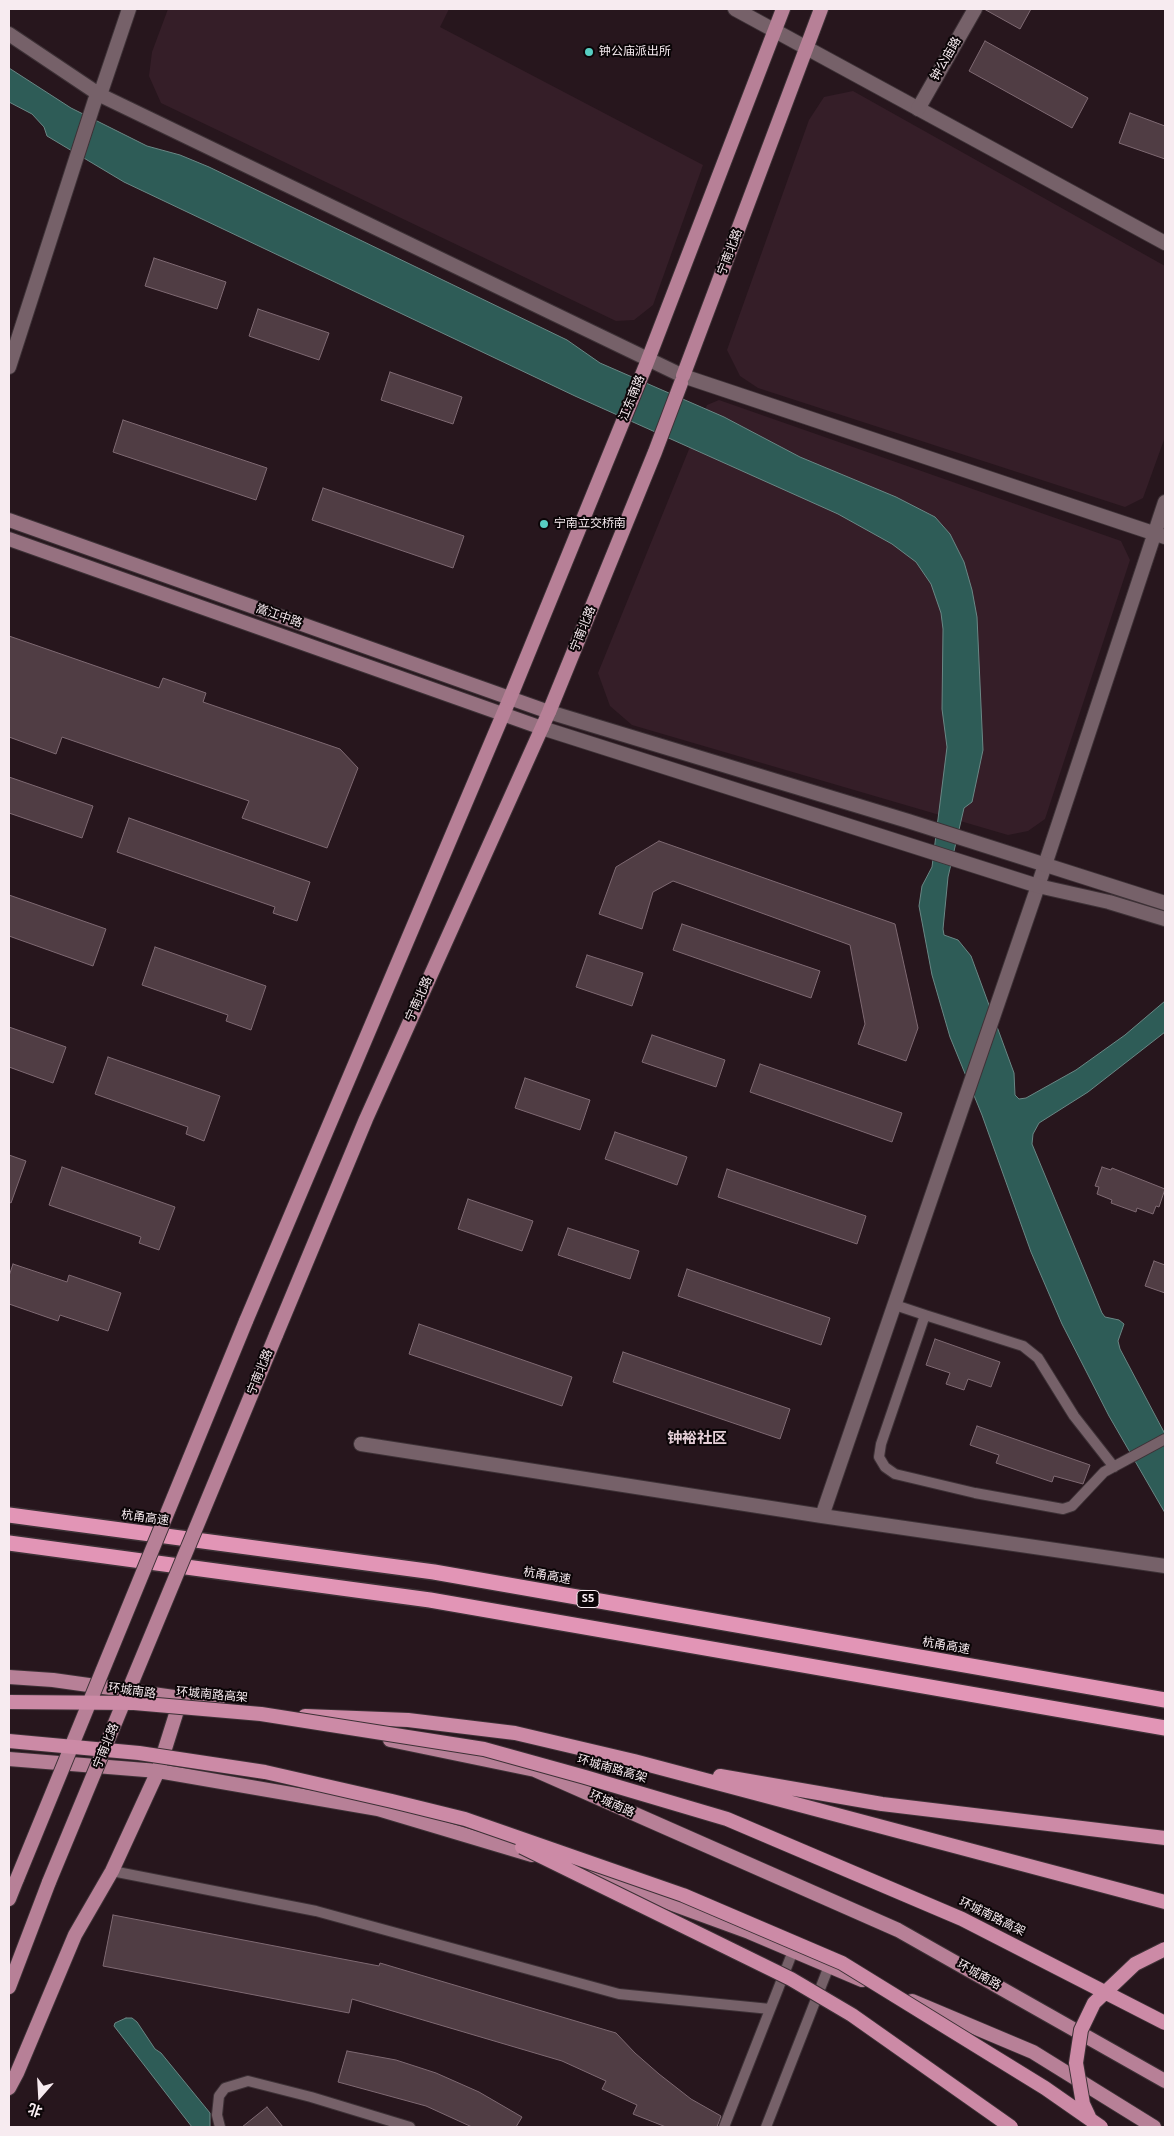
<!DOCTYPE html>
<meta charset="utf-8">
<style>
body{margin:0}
#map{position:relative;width:1174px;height:2136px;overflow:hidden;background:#27161d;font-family:"Noto Sans","Noto Sans SC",sans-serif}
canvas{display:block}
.frame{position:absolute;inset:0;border:10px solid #f7ebf0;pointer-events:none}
.north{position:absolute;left:15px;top:2071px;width:50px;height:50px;-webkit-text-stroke:4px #0b0507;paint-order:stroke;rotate:199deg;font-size:14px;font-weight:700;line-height:20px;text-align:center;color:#f7ebf0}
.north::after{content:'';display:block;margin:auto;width:18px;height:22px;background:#f7ebf0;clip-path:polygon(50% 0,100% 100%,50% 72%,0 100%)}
</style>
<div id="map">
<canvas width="1174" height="2136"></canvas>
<div class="frame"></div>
<div class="north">北</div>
</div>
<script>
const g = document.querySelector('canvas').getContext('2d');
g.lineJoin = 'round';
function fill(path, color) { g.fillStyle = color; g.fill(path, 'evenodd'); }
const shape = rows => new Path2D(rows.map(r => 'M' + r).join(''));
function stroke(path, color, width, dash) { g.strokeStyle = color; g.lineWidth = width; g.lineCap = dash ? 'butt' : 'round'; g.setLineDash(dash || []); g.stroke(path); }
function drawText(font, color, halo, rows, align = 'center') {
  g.font = font + ' "Noto Sans","Noto Sans SC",sans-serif'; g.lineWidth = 4; g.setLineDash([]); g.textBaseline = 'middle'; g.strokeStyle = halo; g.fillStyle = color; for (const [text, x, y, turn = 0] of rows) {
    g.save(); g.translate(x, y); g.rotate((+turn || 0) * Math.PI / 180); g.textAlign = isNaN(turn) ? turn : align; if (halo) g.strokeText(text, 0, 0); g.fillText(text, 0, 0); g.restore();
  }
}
const built = shape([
 [168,9,449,9,440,27,703,165,653,305,634,320,616,321,161,103,149,76,152,52],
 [853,91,1165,266,1165,437,1143,498,1125,507,758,388,740,376,727,350,809,120,824,97],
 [719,400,1121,541,1130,560,1045,819,1028,831,1008,835,632,725,610,706,598,673,707,405]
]);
const water = shape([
 [9,68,71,108,147,146,180,155,209,167,567,340,600,363,724,417,800,457,896,497,935,517,950,534,964,562,972,590,977,617,983,750,972,802,964,808,948,877,943,929,944,935,958,940,971,956,1014,1073,1015,1095,1019,1099,1026,1098,1076,1070,1125,1035,1165,1001,1165,1032,1088,1092,1039,1123,1033,1134,1032,1144,1102,1313,1105,1317,1119,1320,1124,1324,1118,1341,1120,1349,1165,1434,1165,1513,1109,1416,1062,1324,1031,1252,982,1115,950,1037,932,975,919,906,922,886,932,867,947,747,942,709,943,629,941,613,931,584,916,562,892,544,838,514,575,396,124,182,47,136,44,127,32,114,9,102,9,68],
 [126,2018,132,2018,137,2022,155,2049,161,2053,210,2113,210,2127,192,2127,114,2026,115,2023,126,2018]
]);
const building = shape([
 [984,9,1031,9,1020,29,984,9],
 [985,41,1088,98,1072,128,969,71,985,41],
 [1130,113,1165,126,1165,159,1119,143,1130,113],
 [154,258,226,282,217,309,145,286,154,258],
 [258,309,329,333,319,360,249,336,258,309],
 [390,372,462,397,453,424,381,400,390,372],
 [123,420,267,468,256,500,113,452,123,420],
 [323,488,464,536,453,568,312,520,323,488],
 [9,636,159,688,163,678,206,693,203,702,340,749,358,768,327,848,242,818,249,801,62,737,56,754,9,737,9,636],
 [9,777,93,806,82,838,9,813,9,777],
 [129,818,310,882,297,921,273,913,275,907,117,852,129,818],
 [659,841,895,924,918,1028,906,1061,858,1044,865,1024,850,945,673,881,653,892,642,929,599,914,616,867,659,841],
 [9,895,106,929,93,966,9,936,9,895],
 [682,924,820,971,811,998,673,950,682,924],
 [155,947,266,986,251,1030,226,1021,228,1015,142,985,155,947],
 [587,955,643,973,632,1006,576,987,587,955],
 [9,1027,66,1047,53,1083,9,1067,9,1027],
 [652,1035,725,1060,716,1087,642,1062,652,1035],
 [108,1057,220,1096,204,1141,186,1134,188,1127,95,1094,108,1057],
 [760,1064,902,1113,892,1142,750,1092,760,1064],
 [525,1078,590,1100,580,1130,515,1108,525,1078],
 [615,1132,687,1157,677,1185,605,1159,615,1132],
 [9,1155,26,1161,11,1203,9,1202,9,1155],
 [62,1167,175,1207,159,1250,139,1243,141,1237,49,1205,62,1167],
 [1102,1167,1111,1170,1112,1168,1165,1189,1159,1207,1156,1206,1153,1214,1137,1208,1136,1212,1111,1203,1112,1200,1097,1194,1099,1187,1095,1186,1102,1167],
 [727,1169,866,1216,857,1244,718,1197,727,1169],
 [468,1199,533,1221,522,1251,458,1229,468,1199],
 [568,1228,639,1251,630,1279,558,1255,568,1228],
 [1154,1261,1165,1265,1165,1293,1145,1286,1154,1261],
 [13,1264,67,1282,69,1275,121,1293,108,1331,60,1315,58,1321,9,1304,9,1276,13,1264],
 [687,1269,830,1318,821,1345,678,1296,687,1269],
 [419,1324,572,1377,562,1406,409,1354,419,1324],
 [935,1339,1000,1362,991,1387,968,1379,964,1390,946,1384,950,1373,926,1365,935,1339],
 [623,1352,790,1409,780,1439,613,1382,623,1352],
 [977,1426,1090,1465,1083,1484,1054,1476,1052,1482,996,1463,999,1455,970,1445,977,1426],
 [113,1915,379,1966,380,1963,616,2033,635,2053,659,2074,691,2099,721,2116,717,2127,666,2127,633,2114,637,2105,602,2089,606,2081,562,2061,352,1999,349,2013,103,1966,113,1915],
 [347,2051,396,2060,436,2073,479,2092,522,2117,516,2127,472,2127,426,2106,338,2082,347,2051],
 [267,2107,283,2127,242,2127,267,2107]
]);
const service = shape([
 [895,1305,925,1315,881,1444,879,1457,885,1467,895,1474,975,1493,1063,1509,1072,1506,1104,1472,1165,1439],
 [925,1315,1023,1346,1038,1358,1074,1416,1114,1467],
 [112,1871,316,1911,619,1994,770,2009],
 [220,2127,217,2115,219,2096,225,2088,248,2081,311,2097,410,2127],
 [724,2127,793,1951],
 [766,2127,829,1966]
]);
const minor = shape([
 [735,9,1165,243],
 [683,376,1165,537],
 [361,1444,822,1516,1038,886,1165,502],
 [822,1516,1165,1566]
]);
const tertiary = shape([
 [9,34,100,95,683,376],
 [918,109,975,9],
 [9,367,95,100,100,95,129,9],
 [549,712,908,821,1165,903],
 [542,728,1038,886,1109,902,1165,919]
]);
const secondary = shape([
 [9,520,549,712],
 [9,539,542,728]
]);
const primary = shape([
 [683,376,821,9],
 [246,1321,510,698,646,365,783,9],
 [276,1335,366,1119,549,712,655,452,681,383],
 [9,1677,53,1680,181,1698,219,1706],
 [390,1740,535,1770,898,1930,1165,2081],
 [9,1759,158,1771,378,1809,532,1855],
 [582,1871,749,1932,862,1980],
 [9,1899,17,1879],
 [9,1987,49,1882],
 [912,2001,1033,2052,1154,2127],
 [9,2088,17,2073,75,1935,112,1871,158,1771,181,1698]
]);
const trunk = shape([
 [305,1716,408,1720,515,1733,634,1761,1165,1902],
 [720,1776,882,1804,1165,1838]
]);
const motorway = shape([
 [9,1515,434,1572,1165,1700],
 [9,1543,430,1600,1165,1728]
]);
const primaryBridge = shape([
 [17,1879,246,1321],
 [49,1882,276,1335]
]);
const trunkBridge = shape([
 [9,1702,134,1703,261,1714,484,1749,585,1777,727,1819,962,1919,1165,2023],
 [9,1741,139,1753,265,1772,392,1801,465,1819,683,1895,842,1963,1045,2088,1101,2127],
 [522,1847,791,1979,852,2015,1011,2127],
 [1090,2119,1083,2104,1076,2063,1081,2030,1094,2003,1135,1964,1165,1949]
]);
const markers = [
 [589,52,5,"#57cec2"],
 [544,524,5,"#57cec2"]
];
const shields = [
 [588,1599,22]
];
const shieldNames = [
 ["S5",588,1599]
];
const poiNames = [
 ["钟公庙派出所",599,52],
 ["宁南立交桥南",554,524]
];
const streetNames = [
 ["钟公庙路",946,59,-60],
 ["宁南北路",730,252,-69],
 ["江东南路",632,398,-68],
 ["嵩江中路",279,616,19],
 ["宁南北路",583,629,-68],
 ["宁南北路",419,999,-66],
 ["宁南北路",260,1372,-68],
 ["杭甬高速",145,1518,8],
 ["杭甬高速",547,1576,10],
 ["杭甬高速",946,1646,10],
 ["环城南路",132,1691,8],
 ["环城南路高架",212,1695,5],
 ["宁南北路",106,1746,-68],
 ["环城南路高架",612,1769,16],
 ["环城南路",612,1804,24],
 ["环城南路高架",992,1917,26],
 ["环城南路",979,1975,29]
];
const quarterNames = [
 ["钟裕社区",697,1439]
];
fill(built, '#351e28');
fill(water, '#2e5c57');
stroke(water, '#6a8785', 1);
fill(building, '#503d44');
stroke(building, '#7e6972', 1);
stroke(service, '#3d3136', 12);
stroke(minor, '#3d3136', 16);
stroke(tertiary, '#3d3136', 16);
stroke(secondary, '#3d3136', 16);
stroke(primary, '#3d3136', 16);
stroke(trunk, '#3d3136', 16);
stroke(motorway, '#3d3136', 18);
stroke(service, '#766169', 10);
stroke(minor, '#766169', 14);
stroke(tertiary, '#766169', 14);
stroke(secondary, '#967180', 14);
stroke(primary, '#b78097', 14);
stroke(trunk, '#cc8aa6', 14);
stroke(motorway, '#e295b6', 15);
stroke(primaryBridge, '#3d3136', 16, []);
stroke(trunkBridge, '#3d3136', 16, []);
stroke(primaryBridge, '#b78097', 14);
stroke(trunkBridge, '#cc8aa6', 14);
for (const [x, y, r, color] of markers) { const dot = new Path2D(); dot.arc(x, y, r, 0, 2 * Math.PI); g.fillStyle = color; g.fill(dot); stroke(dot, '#0b0507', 2); }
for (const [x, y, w] of shields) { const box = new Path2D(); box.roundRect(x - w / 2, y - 8.5, w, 17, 4); g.fillStyle = '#0b0507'; g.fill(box); stroke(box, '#f7ebf0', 1); }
drawText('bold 11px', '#f7ebf0', null, shieldNames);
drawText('12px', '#f7ebf0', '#0b0507', poiNames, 'left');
drawText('12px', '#f7ebf0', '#0b0507', streetNames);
drawText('bold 15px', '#e7d0d9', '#0b0507', quarterNames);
</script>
